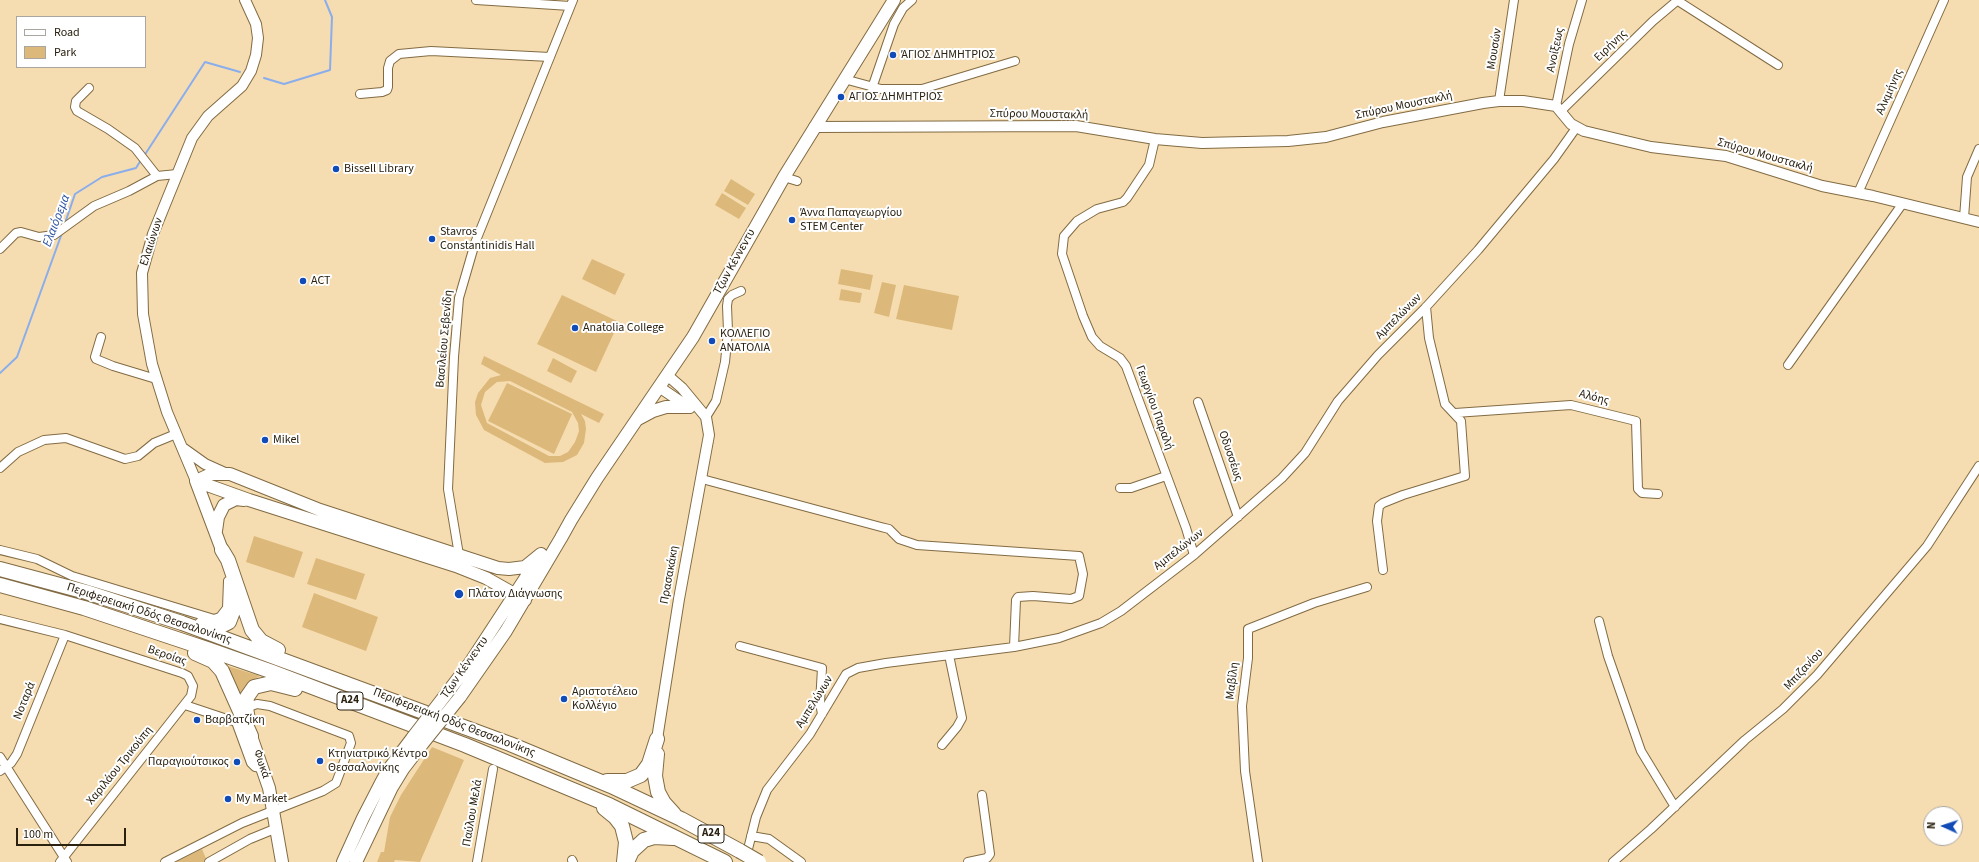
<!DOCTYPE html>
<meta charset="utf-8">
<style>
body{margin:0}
#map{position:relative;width:1979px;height:862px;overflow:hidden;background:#f6ddb1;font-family:"Source Sans 3",sans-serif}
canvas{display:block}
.legend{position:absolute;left:16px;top:16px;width:130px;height:52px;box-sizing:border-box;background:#fff;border:1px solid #aaa69f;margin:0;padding:5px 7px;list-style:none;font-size:12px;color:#2a2110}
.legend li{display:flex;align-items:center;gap:8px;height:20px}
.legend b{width:20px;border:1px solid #aaa69f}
.north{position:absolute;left:1923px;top:806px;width:40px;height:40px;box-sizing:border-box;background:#fff;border:1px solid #aaa69f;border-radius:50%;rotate:273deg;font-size:11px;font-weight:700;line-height:16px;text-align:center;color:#2a2110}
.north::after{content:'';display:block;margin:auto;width:14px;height:18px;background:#114bb7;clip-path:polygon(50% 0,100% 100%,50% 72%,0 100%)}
.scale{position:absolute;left:16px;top:828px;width:110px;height:18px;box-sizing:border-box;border:2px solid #2a2110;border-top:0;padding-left:5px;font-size:12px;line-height:14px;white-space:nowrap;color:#2a2110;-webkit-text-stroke:3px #fff;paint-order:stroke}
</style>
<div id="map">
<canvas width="1979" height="862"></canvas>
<ul class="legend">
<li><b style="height:5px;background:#fff"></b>Road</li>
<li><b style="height:11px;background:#dcb97a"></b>Park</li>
</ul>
<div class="north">N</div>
<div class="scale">100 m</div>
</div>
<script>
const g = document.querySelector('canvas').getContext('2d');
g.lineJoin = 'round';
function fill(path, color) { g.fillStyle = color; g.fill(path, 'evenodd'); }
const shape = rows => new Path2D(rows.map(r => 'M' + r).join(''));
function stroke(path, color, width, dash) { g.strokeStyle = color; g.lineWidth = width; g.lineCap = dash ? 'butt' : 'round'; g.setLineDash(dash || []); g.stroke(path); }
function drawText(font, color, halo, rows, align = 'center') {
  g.font = font + ' "Source Sans 3",sans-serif'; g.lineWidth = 4; g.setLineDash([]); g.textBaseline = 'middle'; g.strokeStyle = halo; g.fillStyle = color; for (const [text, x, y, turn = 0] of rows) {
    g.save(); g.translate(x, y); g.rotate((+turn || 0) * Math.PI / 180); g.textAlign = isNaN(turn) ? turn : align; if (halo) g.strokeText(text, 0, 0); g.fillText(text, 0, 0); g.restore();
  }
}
const green = shape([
 [731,179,755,194,748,205,724,191],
 [722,193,746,208,739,219,715,205],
 [592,259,625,274,615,295,582,279],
 [841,269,873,275,870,290,838,284],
 [882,282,896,285,889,317,874,313],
 [904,285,959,296,952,330,896,319],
 [841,289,862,293,860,303,839,300],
 [562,295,619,322,596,372,537,344],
 [484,356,604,414,599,423,581,414,585,421,586,429,584,443,577,455,563,462,545,463,484,430,476,415,475,402,478,393,490,378,501,375,481,364],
 [510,381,572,412,578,423,579,431,575,442,568,452,560,456,549,456,487,423,481,405,485,392,497,382],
 [553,358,577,371,571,383,547,371],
 [507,383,572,414,554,454,488,421],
 [254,536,303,552,294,578,246,562],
 [316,558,365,574,356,600,307,584],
 [314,593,378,617,366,651,302,627],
 [224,665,260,676,251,681,241,700],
 [432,747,464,760,420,862,395,860,394,862,377,862,381,852,384,852,390,817,401,795],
 [202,849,207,861,206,862,176,862]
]);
const stream = shape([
 [264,78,284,84,330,70,332,17,325,0],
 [144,156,205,62,240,72],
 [65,223,75,194,102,177,136,168,141,160],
 [0,373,17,357,62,233]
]);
const minor = shape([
 [476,0,570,6],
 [1678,1,1778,65],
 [844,79,881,89,922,89,1015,61],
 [89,88,76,101,75,107,77,111,108,129,135,148,157,176],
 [872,88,894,24,903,8,912,0],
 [360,94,382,92,387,90,388,87,388,68,390,61,399,54,431,51,550,57],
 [1499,101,1514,0],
 [1556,106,1569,44,1582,0],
 [1561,111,1653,21,1678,0],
 [1155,139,1149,165,1127,198,1123,202,1097,209,1077,221,1064,236,1062,254,1083,316,1092,337,1100,346,1120,358,1126,366,1186,528,1194,555],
 [784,177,797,181],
 [1858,193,1944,0],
 [1964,218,1967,177,1979,149],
 [0,249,16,233,21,232,39,237,54,235,94,206,129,191,157,176,177,174],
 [101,337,95,357,96,359,113,366,156,379],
 [1788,365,1903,203],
 [1198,402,1238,517],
 [1455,413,1571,405,1636,421,1638,489,1642,493,1658,494],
 [706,417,716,401,725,362,728,331,727,306,728,299,732,295,741,291],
 [0,468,18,452,44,440,66,438,125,459,138,456,154,443,176,434],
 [702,479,881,527,889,529,899,539,917,545,1079,556,1083,574,1079,596,1071,599,1033,596,1018,597,1016,600,1014,647],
 [1120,488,1131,488,1166,476],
 [0,550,37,559,72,576,214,619,220,617,227,608,228,581],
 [459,555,448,489,454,357,459,298,475,243,573,0],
 [1383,570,1377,521,1379,506,1383,503,1403,495,1465,476,1461,421,1445,404,1429,338,1426,307],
 [0,619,65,635,182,673,188,676,193,686,191,696,60,862],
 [1599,621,1608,656,1641,751,1675,807],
 [740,646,822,668,820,703,822,714],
 [185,705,236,722,251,763,255,767,263,768],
 [942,745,957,727,962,718,949,655],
 [0,757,67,862],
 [0,771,11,763,17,754,65,635],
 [751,836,769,839,801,862],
 [746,857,756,817,767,790,810,734,846,674,858,668,886,663,1014,647,1059,638,1101,623,1121,611,1194,555,1282,478,1305,453,1338,401,1378,355,1426,307,1478,250,1554,159,1576,128],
 [572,860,573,862],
 [165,862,242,823,323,791,336,783,351,743,349,736,270,706,257,704,246,708],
 [209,862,250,839,277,828],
 [477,862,493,769],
 [968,862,987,858,990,854,982,795],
 [1258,862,1245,771,1242,706,1248,658,1248,629,1314,603,1367,587],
 [1613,862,1651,829,1745,740,1783,709,1817,675,1927,546,1979,466]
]);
const tertiary = shape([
 [814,127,1076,126,1155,139,1202,143,1288,141,1326,137,1383,122,1483,103,1499,101,1523,101,1556,106,1571,124,1584,131,1651,147,1726,156,1822,186,1873,196,1979,222],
 [659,387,690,408],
 [184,449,205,464,225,473],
 [196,481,167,412,152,364,143,314,142,273,153,234,192,138,208,116,242,86,251,71,256,55,258,38,256,24,245,0],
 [657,739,679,599,709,435,706,417,682,388,667,375]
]);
const secondary = shape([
 [638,419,653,411,666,407,687,407],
 [196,481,211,474,230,474,320,510,498,568,509,569,525,567,541,554],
 [196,481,249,500,456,566,486,578,525,600],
 [196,481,222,550],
 [216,531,218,517,224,505,236,499,244,500],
 [447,693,470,663,536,562],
 [460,697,506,631,561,538,571,520,597,478,693,337,784,177,894,0],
 [251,736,269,788,282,862],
 [343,862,363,818,381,783,388,770,413,737],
 [356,862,392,787,403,769,423,743]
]);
const trunk = shape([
 [222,550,228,560,252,630,261,641,278,650],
 [0,569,86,592,182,623,510,744,611,786,681,819,740,851],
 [0,585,84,608,207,649,270,671,465,745,609,805,725,862],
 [202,624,219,627,229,622,234,609,232,593],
 [195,653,213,661,222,671,251,736],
 [248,720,246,708,247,697,254,687,271,683,295,689],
 [657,754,655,776,658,792,664,803,674,814],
 [607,781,627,781,641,775,649,764,657,739],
 [604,808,615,817,622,826,626,842,624,862],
 [627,862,632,851,644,840,654,837,673,838]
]);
const secondaryBridge = shape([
 [413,737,447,693],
 [423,743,460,697]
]);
const trunkBridge = shape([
 [740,851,759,862]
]);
const markers = [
 [893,55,4,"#114bb7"],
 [841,97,4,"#114bb7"],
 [336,169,4,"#114bb7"],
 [792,220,4,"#114bb7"],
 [432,239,4,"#114bb7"],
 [303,281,4,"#114bb7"],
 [575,328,4,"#114bb7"],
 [712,341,4,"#114bb7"],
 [265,440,4,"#114bb7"],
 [459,594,5,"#114bb7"],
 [564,699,4,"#114bb7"],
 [197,720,4,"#114bb7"],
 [320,761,4,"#114bb7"],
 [237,762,4,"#114bb7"],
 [228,799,4,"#114bb7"]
];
const shields = [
 [350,701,26],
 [711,834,26]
];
const shieldNames = [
 ["Α24",350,701],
 ["Α24",711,834]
];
const streetNames = [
 ["Ειρήνης",1611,46,-44],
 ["Μουσών",1495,49,-81],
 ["Ανοίξεως",1556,50,-78],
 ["Αλκμήνης",1890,92,-66],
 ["Σπύρου Μουστακλή",1404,106,-12],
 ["Σπύρου Μουστακλή",1039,115,1],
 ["Σπύρου Μουστακλή",1765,156,16],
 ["Ελαιώνων",152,242,-72],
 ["Τζων Κέννεντυ",735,262,-61],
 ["Αμπελώνων",1399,317,-45],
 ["Βασιλείου Σεβενίδη",445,339,-85],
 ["Αλόης",1594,398,14],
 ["Γεωργίου Παραλή",1154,408,70],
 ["Οδυσσέως",1230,456,71],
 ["Αμπελώνων",1179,550,-38],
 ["Πρασακάκη",670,575,-80],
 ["Περιφερειακή Οδός Θεσσαλονίκης",149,614,18],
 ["Βεροίας",167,656,19],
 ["Τζων Κέννεντυ",465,668,-55],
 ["Μπιζανίου",1804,670,-47],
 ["Μαβίλη",1233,681,-83],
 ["Νοταρά",25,701,-68],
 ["Αμπελώνων",815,702,-58],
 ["Περιφερειακή Οδός Θεσσαλονίκης",454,723,21],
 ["Φωκά",261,764,71],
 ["Χαριλάου Τρικούπη",120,766,-51],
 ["Παύλου Μελά",473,813,-80]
];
const poiNames = [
 ["ΆΓΙΟΣ ΔΗΜΗΤΡΙΟΣ",901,55],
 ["ΑΓΙΟΣ ΔΗΜΗΤΡΙΟΣ",849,97],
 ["Bissell Library",344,169],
 ["Άννα Παπαγεωργίου",800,213],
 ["STEM Center",800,227],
 ["Stavros",440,232],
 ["Constantinidis Hall",440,246],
 ["ACT",311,281],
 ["Anatolia College",583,328],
 ["ΚΟΛΛΕΓΙΟ",720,334],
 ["ΑΝΑΤΟΛΙΑ",720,348],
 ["Mikel",273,440],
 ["Πλάτον Διάγνωσης",468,594],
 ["Αριστοτέλειο",572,692],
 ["Κολλέγιο",572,706],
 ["Βαρβατζίκη",205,720],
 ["Κτηνιατρικό Κέντρο",328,754],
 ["Θεσσαλονίκης",328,768],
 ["Παραγιούτσικος",229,762,"right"],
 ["My Market",236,799]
];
const waterNames = [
 ["Ελαιόρεμα",57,221,-69]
];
fill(green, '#dcb97a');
stroke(stream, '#8aadec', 2);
stroke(minor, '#826b43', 10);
stroke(tertiary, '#826b43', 12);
stroke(secondary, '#826b43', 14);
stroke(trunk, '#826b43', 16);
stroke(minor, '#fff', 8);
stroke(tertiary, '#fff', 10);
stroke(secondary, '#fff', 12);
stroke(trunk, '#fff', 14);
stroke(secondaryBridge, '#826b43', 14, []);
stroke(trunkBridge, '#826b43', 16, []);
stroke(secondaryBridge, '#fff', 12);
stroke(trunkBridge, '#fff', 14);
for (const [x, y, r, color] of markers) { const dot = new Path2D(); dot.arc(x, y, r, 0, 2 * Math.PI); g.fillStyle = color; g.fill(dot); stroke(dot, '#fff', 1.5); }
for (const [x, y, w] of shields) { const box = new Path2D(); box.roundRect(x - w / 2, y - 9, w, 18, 3); g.fillStyle = '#fff'; g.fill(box); stroke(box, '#2a2110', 1); }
drawText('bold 11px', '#2a2110', null, shieldNames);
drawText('12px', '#2a2110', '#fff', streetNames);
drawText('12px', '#2a2110', '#fff', poiNames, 'left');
drawText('italic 13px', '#2c549f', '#fff', waterNames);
</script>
